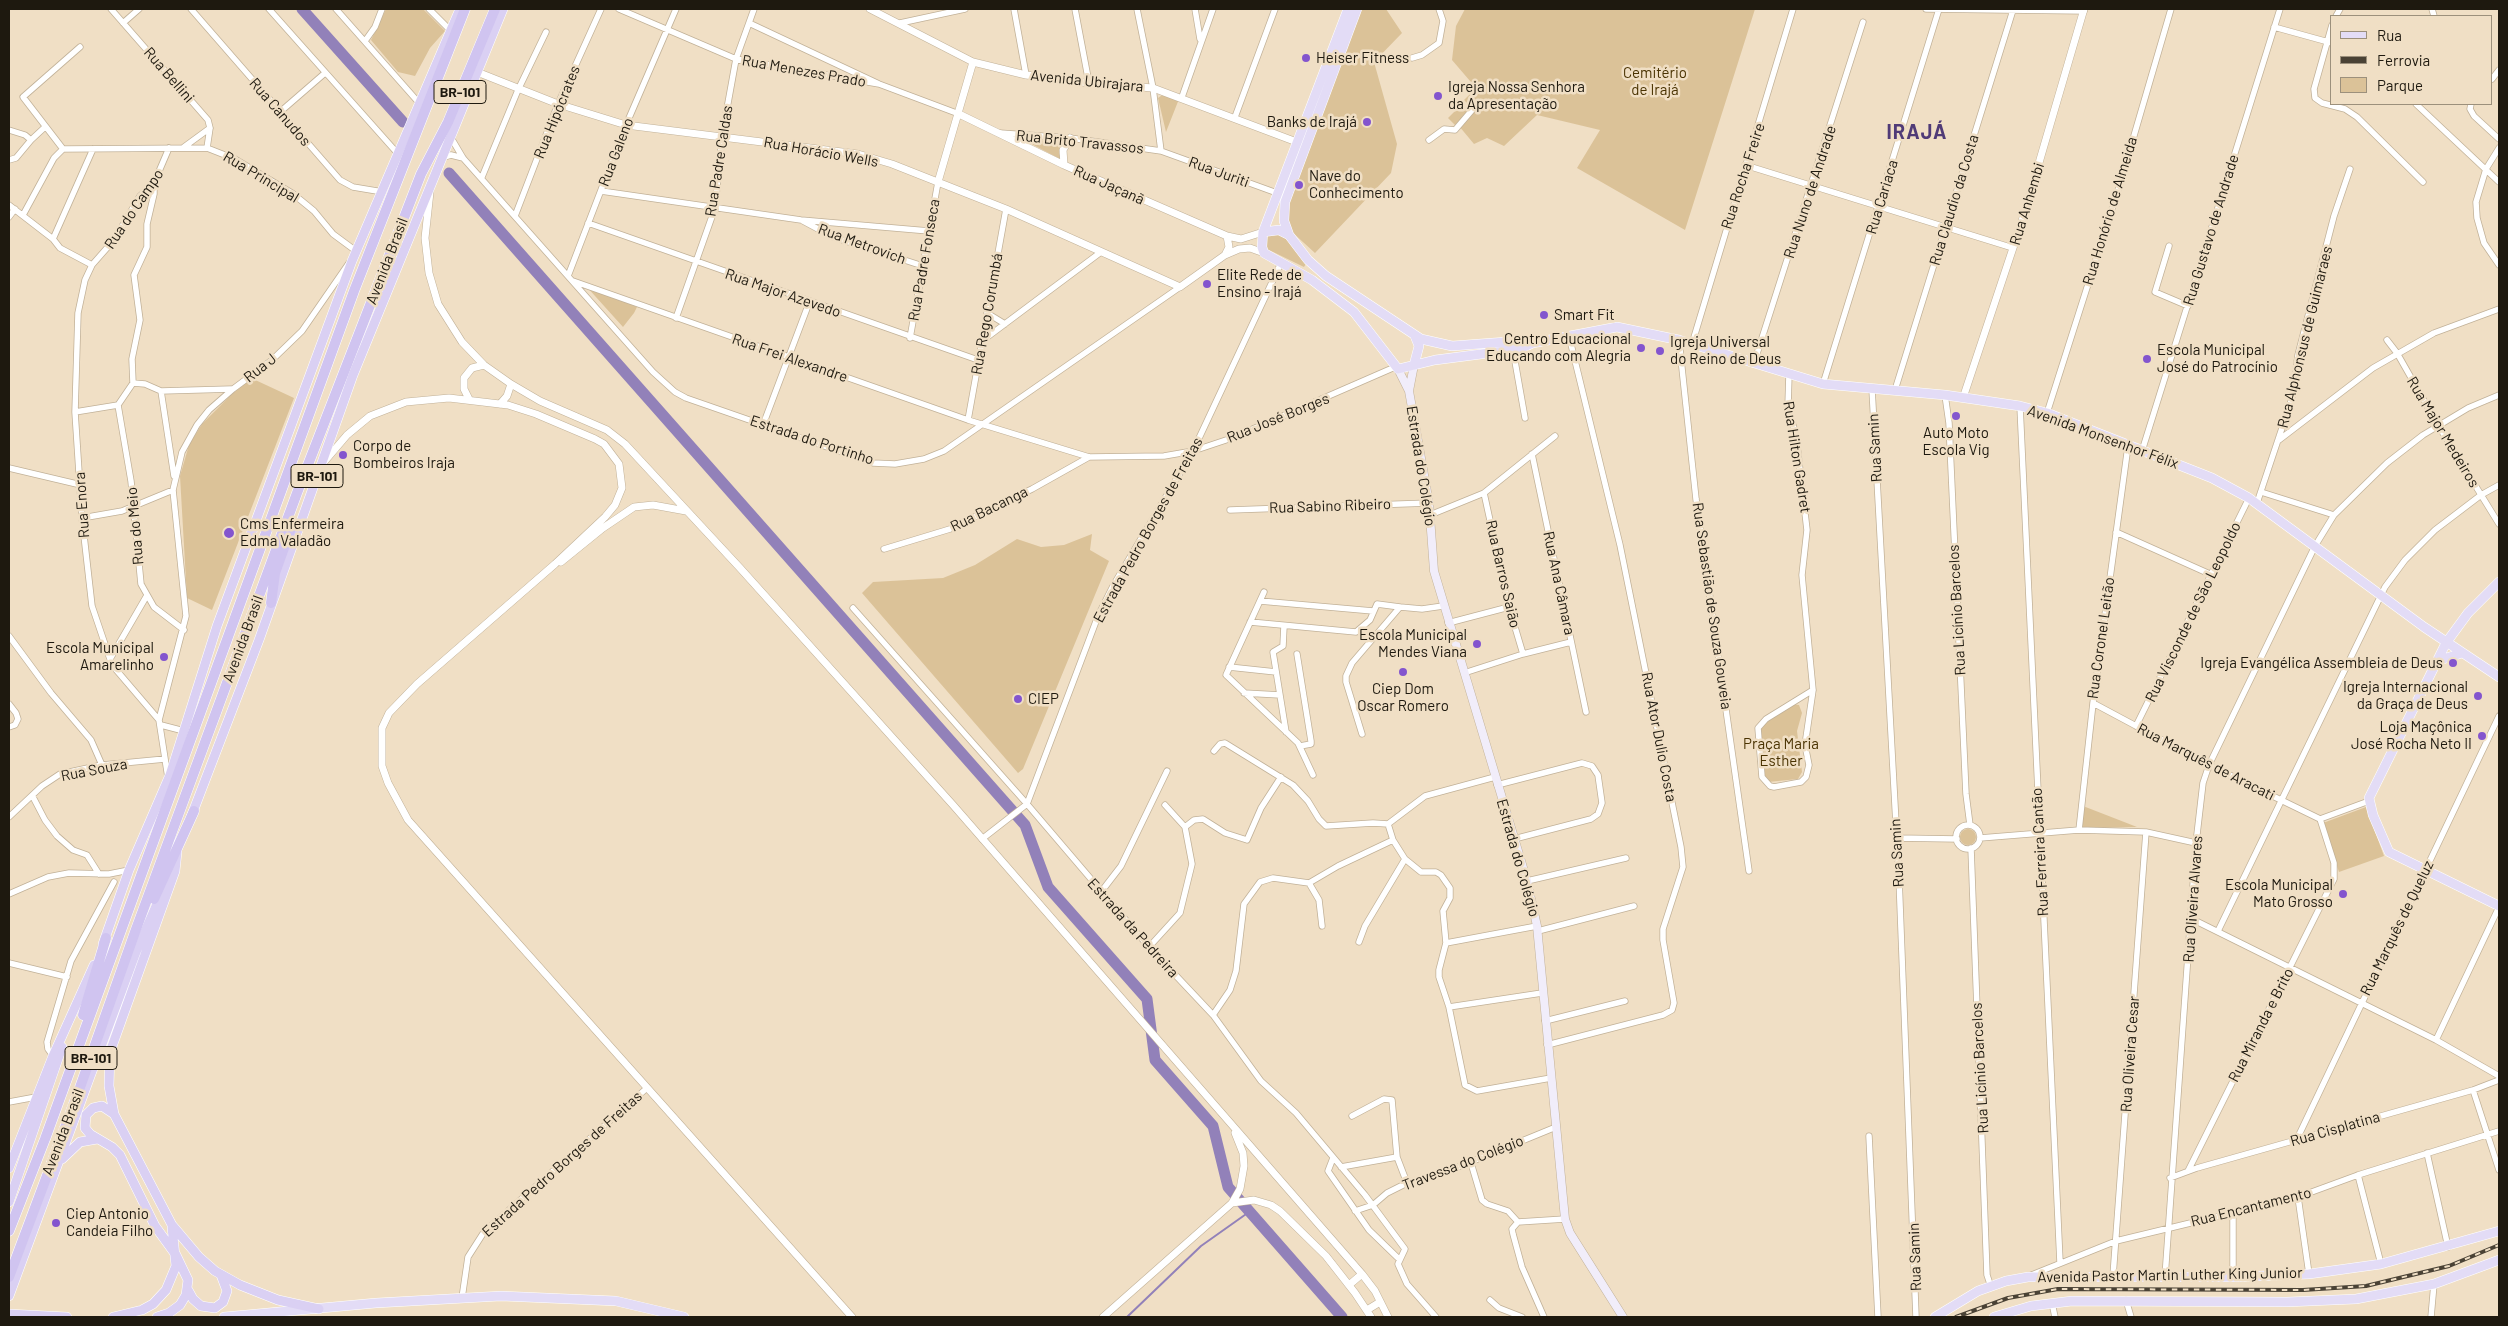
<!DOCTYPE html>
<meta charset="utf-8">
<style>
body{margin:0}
#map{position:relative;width:2508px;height:1326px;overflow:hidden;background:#f0dfc5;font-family:Barlow,sans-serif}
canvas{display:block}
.frame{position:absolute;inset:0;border:10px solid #1e190f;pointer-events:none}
.legend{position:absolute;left:2330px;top:15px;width:162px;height:90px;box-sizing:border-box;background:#f0dfc5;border:1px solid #9c907c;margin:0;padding:6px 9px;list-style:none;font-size:15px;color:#1e190f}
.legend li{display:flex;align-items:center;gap:10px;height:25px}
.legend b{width:25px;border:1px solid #9c907c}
</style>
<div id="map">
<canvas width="2508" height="1326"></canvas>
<div class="frame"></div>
<ul class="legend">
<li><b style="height:6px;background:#e3dcf6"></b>Rua</li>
<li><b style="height:6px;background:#4a4235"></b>Ferrovia</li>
<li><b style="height:14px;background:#dbc298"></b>Parque</li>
</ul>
</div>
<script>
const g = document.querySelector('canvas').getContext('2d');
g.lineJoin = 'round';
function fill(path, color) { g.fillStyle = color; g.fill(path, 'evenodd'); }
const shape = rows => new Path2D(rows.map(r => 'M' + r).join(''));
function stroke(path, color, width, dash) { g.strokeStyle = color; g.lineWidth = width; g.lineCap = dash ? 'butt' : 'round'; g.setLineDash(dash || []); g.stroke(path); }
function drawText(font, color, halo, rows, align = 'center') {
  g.font = font + ' Barlow,sans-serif'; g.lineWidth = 5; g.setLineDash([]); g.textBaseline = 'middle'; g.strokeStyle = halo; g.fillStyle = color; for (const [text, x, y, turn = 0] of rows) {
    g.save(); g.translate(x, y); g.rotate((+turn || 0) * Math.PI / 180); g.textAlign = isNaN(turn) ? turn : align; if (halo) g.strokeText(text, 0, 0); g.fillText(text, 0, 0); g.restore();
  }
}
const green = shape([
 [386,9,423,9,445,31,430,48,415,76,398,72,371,40],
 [1359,9,1386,9,1402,33,1374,62,1397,144,1391,173,1315,253,1292,232,1284,208],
 [1465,9,1755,9,1685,230,1577,168,1600,130,1537,115,1504,146,1487,138,1474,144,1459,126,1473,109,1464,100,1476,88,1452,60,1456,26],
 [1165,93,1179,99,1166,132,1158,98],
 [1464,107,1469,111,1455,125,1448,118,1457,109,1460,111],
 [1022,139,1066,142,1059,153,1062,160],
 [1277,231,1285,235,1307,262,1304,267,1265,248,1266,235],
 [586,286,637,307,634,313,623,327],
 [251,378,294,398,212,610,187,598,180,476,189,445,202,424,231,395],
 [1092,534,1090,550,1109,561,1023,769,1018,773,862,593,873,582,943,578,975,565,1017,539,1041,547,1064,545],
 [1792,704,1799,705,1802,713,1797,731,1802,772,1798,779,1768,782,1765,777,1759,733,1761,726],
 [2083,806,2137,827,2080,828],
 [2366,807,2384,856,2339,872,2323,823],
 '1960 837a8 8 0 1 1 16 0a8 8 0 1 1-16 0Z'
]);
const stream = shape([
 [1127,1317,1201,1246,1249,1212]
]);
const river = shape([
 [302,9,403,122],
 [449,173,1025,825,1048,887,1147,999,1155,1060,1213,1126,1228,1187,1342,1317]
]);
const minor = shape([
 [111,9,208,120,210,128,207,148],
 [191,9,340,180,353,187,383,192],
 [269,9,399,155],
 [336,9,420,104],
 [429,9,451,31],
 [619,9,736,59,879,84],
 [1014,9,1026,75],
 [1075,9,1089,83],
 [1137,9,1153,88,1161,151],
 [1195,9,1200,39],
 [1926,9,2084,11],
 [2432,9,2434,16],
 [2336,16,2340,9],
 [123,23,139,9],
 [749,23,879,84,959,114],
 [900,23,965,9],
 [2332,25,2314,89,2315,98,2322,103,2345,109,2357,117,2423,182],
 [2274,27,2332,43],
 [365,41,375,27,382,9],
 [1412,58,1422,55,1439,43,1443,21,1439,9],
 [2492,79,2499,70],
 [1182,97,1213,9],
 [2416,104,2499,182],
 [2471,104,2470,109,2474,116,2499,139],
 [280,112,325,73],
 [1235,117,1275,9],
 [9,130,25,135,31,140,16,158,9,160],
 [1000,133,1070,138,1161,151,1277,193],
 [450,136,463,158,653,372,675,392,686,398,873,463,895,464,924,459,944,451,1180,287],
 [31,140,45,127],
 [1429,140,1444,129,1455,130,1473,109],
 [184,147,210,128],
 [2499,148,2486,169,2476,202,2477,218,2484,243,2499,265],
 [63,149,23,97,80,47],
 [441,158,451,155,463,158],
 [1745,165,2013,248],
 [482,177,518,90,546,32],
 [601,191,801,220,929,231],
 [9,205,53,239,60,248,92,265],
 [23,215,54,158,63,149,207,148,235,159,292,193,314,211,333,234,356,251],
 [515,216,558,104,601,9],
 [9,217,15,209],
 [803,221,833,237,923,266],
 [588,223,978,360],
 [53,239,93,149],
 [2169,246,2155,292,2188,306],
 [568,276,626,125,676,9],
 [573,281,968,420,1089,457,1164,456,1193,451,1232,438,1395,367],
 [987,313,1005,324],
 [676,318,715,208,722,136,736,59,754,9],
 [910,338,938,182],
 [1679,340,1696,499,1749,871],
 [2387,340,2397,353,2438,425,2499,524],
 [982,341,1101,252],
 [1692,344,1793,9],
 [1513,350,1525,418],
 [1754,363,1863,22],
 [1789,374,1788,406,1796,436,1807,530,1802,575,1813,690,1805,745,1809,765,1806,777,1801,782,1774,787,1770,786,1762,777,1758,728,1766,719,1813,690],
 [133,383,132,359,140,320,134,275,147,247,147,224,154,194,154,183],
 [1823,384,1939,9],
 [1872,389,1899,878,1916,1317],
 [1895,390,2013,10],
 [161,391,174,476],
 [1945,395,1949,423,1966,794,1970,825],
 [118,405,131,481,141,584,154,607,184,630],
 [2020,406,2060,1262],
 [75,412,118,405,133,383,145,384,161,391,232,389],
 [2047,413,2119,187,2171,9],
 [968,420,1006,209],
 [763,425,809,303],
 [2279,440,2373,368,2434,333,2499,309],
 [2142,451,2280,9],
 [1532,454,1586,712],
 [9,468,81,485],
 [2261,492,2334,515],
 [1484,493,1509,607,1523,654],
 [2257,503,2292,398,2298,355,2334,216,2350,169],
 [1230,510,1429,503],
 [1430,515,1484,493,1555,436],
 [82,518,122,511,173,490],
 [2116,532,2212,575],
 [884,549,950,529,1032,489,1089,457],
 [1264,592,1226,675,1298,743,1313,775],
 [1260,601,1373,611],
 [853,608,1027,804,1149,947,1213,1015,1261,1081,1296,1113,1365,1195,1405,1249,1398,1264,1407,1284,1436,1317],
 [1250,622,1356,632,1370,620,1377,604,1400,607],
 [1448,623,1509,607],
 [1284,626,1283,646,1273,652,1286,732],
 [9,636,51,693,91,740,102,765],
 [1297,654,1311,741,1311,744,1300,746],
 [110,659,146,597],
 [1229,667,1276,672],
 [1464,673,1523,654,1571,642],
 [1244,693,1280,695],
 [2093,703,2209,765,2320,819],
 [9,704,16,713,18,719,15,725,9,727],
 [159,720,186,616,173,490,182,452,197,425,209,410,233,389,272,360,302,331,349,263],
 [161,725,184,731],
 [2136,726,2249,498],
 [1362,734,1346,682,1346,676,1352,663,1400,607,1422,609,1443,606],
 [1214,751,1220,744,1225,743,1293,785,1308,801,1319,819,1326,826,1373,823,1388,824],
 [168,778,159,720,112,665,92,606,82,518,75,412,78,313,85,280,92,265,114,240,140,196,154,183,169,148],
 [1497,785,1582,763,1592,766,1598,775,1602,803,1598,814,1591,819,1514,839],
 [33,797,45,820,57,836,73,850,87,855,99,874],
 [9,817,42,786,60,774,102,765,165,759],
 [2320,819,2369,801],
 [1388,824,1425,796,1495,777],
 '1956 837a12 12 0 1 1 24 0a12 12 0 1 1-24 0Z',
 [1185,827,1194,820,1203,819,1225,833,1247,840,1261,808,1281,777],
 [2079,830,2093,703,2128,446],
 [1896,838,1957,839],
 [1980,838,2079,830,2146,832,2196,843],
 [982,839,1027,804,1098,616,1113,586,1193,451,1281,263],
 [1971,848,1987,1275,1991,1287],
 [1405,859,1421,872,1436,872,1441,875,1450,888,1450,898,1443,911,1446,943],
 [1527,881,1626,858],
 [1309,883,1319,900,1322,926],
 [1101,892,1121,866,1167,771],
 [9,894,48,877,69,873,109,874,129,870],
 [2192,919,2436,1040,2499,1076],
 [1537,926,1446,943,1439,970,1439,977,1449,1007,1465,1085,1477,1091,1551,1078],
 [1538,931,1634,906],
 [2218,931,2385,587,2405,560,2435,530,2481,495,2499,485],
 [1359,942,1365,926,1405,859,1393,840,1388,824],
 [1149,947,1180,913,1192,864,1185,827,1165,805],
 [9,963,67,977],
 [1449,1007,1542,993],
 [1213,1015,1230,990,1236,971,1244,904,1260,882,1273,878,1309,883,1338,866,1393,840],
 [1545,1021,1625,1001],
 [2436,1040,2499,907],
 [1547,1045,1663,1015,1672,1010,1674,1003,1663,940,1663,929,1683,867,1681,847,1620,545,1569,336],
 [53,1056,48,1049,47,1042,71,961,114,882],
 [2473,1090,2499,1170],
 [9,1102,36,1097],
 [1352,1116,1384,1099,1392,1100,1397,1157,1407,1183],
 [1869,1136,1878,1317],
 [2297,1139,2499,716],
 [2427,1153,2448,1247],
 [1333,1158,1328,1171,1369,1230,1399,1259],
 [1471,1163,1482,1200,1487,1204,1508,1211,1518,1222,1565,1219],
 [1341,1167,1397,1157],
 [2188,1171,2334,879,2334,863,2320,819],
 [2358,1175,2381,1264],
 [2170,1178,2197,1168,2473,1090,2499,1080],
 [2298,1197,2309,1274],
 [1355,1211,1373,1205,1387,1193,1407,1183,1451,1170,1556,1127],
 [1518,1222,1512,1229,1513,1234,1522,1267,1544,1317],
 [2029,1276,2116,1241,2298,1197,2358,1175,2499,1131],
 [2113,1276,2146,832],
 [2165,1277,2196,843,2203,783,2209,765,2315,546,2334,515,2387,463,2423,435,2468,408,2499,395],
 [2233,1277,2233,1211],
 [462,1298,468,1257,484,1232,647,1088],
 [1490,1300,1499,1308,1522,1317],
 [2126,1300,2131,1317],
 [2052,1303,2055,1317],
 [2431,1317,2434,1284]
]);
const tertiary = shape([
 [870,9,973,62,1026,75,1089,83,1153,88,1302,144],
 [477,72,558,104,626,125,858,154,892,164,1006,209,1180,287,1225,255,1239,249,1250,248,1264,253],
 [959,114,1064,165,1227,236,1241,239,1263,232],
 [1064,165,1063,150,1070,138],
 [938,182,973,62],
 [430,192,425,238,429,273,438,304,462,342,484,365,511,384,540,401,607,430,625,444,740,568,953,805,1362,1274,1375,1291,1388,1317],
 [1225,255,1229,247,1227,236],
 [1963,398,2022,221,2084,9],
 [469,399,464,389,464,378,472,368,484,365],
 [500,404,507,396,511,384],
 [324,462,347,435,370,416,406,402,449,398,508,405,536,414,595,439,604,444,619,464,622,488,615,505,605,517,555,564,417,684,389,713,382,728,382,766,388,783,408,820,852,1317],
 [561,562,603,528,634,507,653,505,686,511],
 [1232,1203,1254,1200,1271,1205,1280,1211,1326,1256,1355,1293,1371,1317],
 [1349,1285,1362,1274],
 [1367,1310,1380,1302],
 [1103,1317,1232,1203,1240,1189,1244,1166,1243,1153,1235,1133]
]);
const secondary = shape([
 [1414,365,1409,391,1429,503,1434,571,1527,881,1537,926,1565,1219,1570,1233,1623,1317],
 [1398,369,1409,391]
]);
const primary = shape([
 [1348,9,1263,232,1262,247,1264,253,1312,280,1354,312,1398,369,1435,360,1520,349,1533,343,1617,327,1679,340,1823,384,1945,395,2020,406,2047,413,2212,478,2249,498,2424,627,2499,677],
 [1357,9,1285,202,1284,221,1289,235,1308,260,1326,276,1421,339,1452,346,1519,341,1532,343],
 [1263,232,1279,230,1289,235],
 [1414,365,1419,346,1415,336],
 [2499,582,2468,613,2446,643,2369,798,2373,815,2389,852,2499,906],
 [2437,661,2462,653],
 [224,1317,376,1303,501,1296,616,1301,684,1317],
 [1935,1317,1978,1291,2006,1281,2028,1277,2233,1277,2309,1274,2381,1264,2499,1231],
 [1994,1317,2031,1306,2072,1301,2287,1302,2356,1299,2434,1284,2499,1260]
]);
const trunk = shape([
 [191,817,259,640,353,375,503,9],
 [177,852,175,871,110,1052,109,1086,114,1114,172,1225,199,1257,215,1271,240,1285,278,1300,319,1309],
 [103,944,129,870,170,775,217,626,352,261,460,9],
 [114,1114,102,1106,93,1108,86,1115,85,1128,90,1134,112,1147,120,1155,155,1226,176,1255,188,1280,186,1295,180,1305,169,1313,157,1317],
 [62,1159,80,1142,97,1139],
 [9,1168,53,1056,94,965],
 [9,1202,62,1047],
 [188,1290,193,1299,201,1306,215,1308,223,1302,227,1291,221,1275],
 [9,1296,136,952,163,890],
 [9,1314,67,1317],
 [113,1317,142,1310,153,1304,166,1290,176,1266,172,1227]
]);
const motorway = shape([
 [271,603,275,573,290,531],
 [154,899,194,811],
 [83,1015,106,938],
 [9,1231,45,1139,354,291,465,9],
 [9,1277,78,1093,135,932,297,493,421,174,448,122,495,9]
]);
const rail = shape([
 [1956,1317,2008,1298,2058,1289,2303,1290,2366,1286,2449,1266,2499,1245]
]);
const markers = [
 [1306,58,5,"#8355ce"],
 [1438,96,5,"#8355ce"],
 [1367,122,5,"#8355ce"],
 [1299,185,5,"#8355ce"],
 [1207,284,5,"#8355ce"],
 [1544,315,5,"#8355ce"],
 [1641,348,5,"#8355ce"],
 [1660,351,5,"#8355ce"],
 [2147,359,5,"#8355ce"],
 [1956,416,5,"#8355ce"],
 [343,455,5,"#8355ce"],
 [229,533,6,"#8355ce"],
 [1477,644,5,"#8355ce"],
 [164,657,5,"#8355ce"],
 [2453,663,5,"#8355ce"],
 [1403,672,5,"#8355ce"],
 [2478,696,5,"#8355ce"],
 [1018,699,5,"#8355ce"],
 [2482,736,5,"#8355ce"],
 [2343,894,5,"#8355ce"],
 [56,1223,5,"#8355ce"]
];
const shields = [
 [460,92,52],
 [317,476,52],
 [91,1058,52]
];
const shieldNames = [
 ["BR-101",460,92],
 ["BR-101",317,476],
 ["BR-101",91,1058]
];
const poiNames = [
 ["Heiser Fitness",1316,58],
 ["Igreja Nossa Senhora",1448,87],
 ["da Apresentação",1448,104],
 ["Banks de Irajá",1357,122,"right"],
 ["Nave do",1309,176],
 ["Conhecimento",1309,193],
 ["Elite Rede de",1217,275],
 ["Ensino - Irajá",1217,292],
 ["Smart Fit",1554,315],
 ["Centro Educacional",1631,339,"right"],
 ["Educando com Alegria",1631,356,"right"],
 ["Igreja Universal",1670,342],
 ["do Reino de Deus",1670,359],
 ["Escola Municipal",2157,350],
 ["José do Patrocínio",2157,367],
 ["Auto Moto",1956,433,"center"],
 ["Escola Vig",1956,450,"center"],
 ["Corpo de",353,446],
 ["Bombeiros Iraja",353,463],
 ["Cms Enfermeira",240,524],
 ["Edma Valadão",240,541],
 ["Escola Municipal",1467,635,"right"],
 ["Mendes Viana",1467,652,"right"],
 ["Escola Municipal",154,648,"right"],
 ["Amarelinho",154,665,"right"],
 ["Igreja Evangélica Assembleia de Deus",2443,663,"right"],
 ["Igreja Internacional",2468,687,"right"],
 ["da Graça de Deus",2468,704,"right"],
 ["Ciep Dom",1403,689,"center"],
 ["Oscar Romero",1403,706,"center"],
 ["CIEP",1028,699],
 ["Loja Maçônica",2472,727,"right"],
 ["José Rocha Neto II",2472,744,"right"],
 ["Escola Municipal",2333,885,"right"],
 ["Mato Grosso",2333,902,"right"],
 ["Ciep Antonio",66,1214],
 ["Candeia Filho",66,1231]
];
const streetNames = [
 ["Rua Menezes Prado",804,71,10],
 ["Rua Bellini",169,75,49],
 ["Avenida Ubirajara",1087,81,6],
 ["Rua Canudos",280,112,49],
 ["Rua Hipócrates",557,112,-68],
 ["Rua Brito Travassos",1080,142,6],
 ["Rua Galeno",616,152,-69],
 ["Rua Horácio Wells",821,152,10],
 ["Rua Padre Caldas",719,161,-81],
 ["Rua Juriti",1219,172,20],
 ["Rua Rocha Freire",1743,176,-72],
 ["Rua Principal",261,177,31],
 ["Rua Jaçanã",1109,185,24],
 ["Rua Nuno de Andrade",1810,192,-72],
 ["Rua Cariaca",1882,197,-73],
 ["Rua Claudio da Costa",1954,200,-73],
 ["Rua Anhembi",2027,204,-73],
 ["Rua do Campo",134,209,-56],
 ["Rua Honório de Almeida",2110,211,-73],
 ["Rua Gustavo de Andrade",2211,230,-73],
 ["Rua Metrovich",862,244,20],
 ["Rua Padre Fonseca",924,260,-80],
 ["Avenida Brasil",387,261,-69],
 ["Rua Major Azevedo",783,293,19],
 ["Rua Rego Corumbá",987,314,-80],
 ["Rua Alphonsus de Guimaraes",2305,337,-76],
 ["Rua Frei Alexandre",790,358,19],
 ["Rua J",260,368,-38],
 ["Rua José Borges",1278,418,-22],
 ["Rua Major Medeiros",2443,432,59],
 ["Avenida Monsenhor Félix",2103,437,20],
 ["Estrada do Portinho",812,440,18],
 ["Rua Samin",1875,448,-93],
 ["Rua Hilton Gadret",1797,457,81],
 ["Estrada do Colégio",1421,466,81],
 ["Rua Enora",82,505,-94],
 ["Rua Sabino Ribeiro",1330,506,-2],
 ["Rua Bacanga",989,509,-26],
 ["Rua do Meio",135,526,-95],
 ["Estrada Pedro Borges de Freitas",1148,530,-61],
 ["Rua Barros Saião",1503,574,77],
 ["Rua Ana Câmara",1559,583,78],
 ["Rua Sebastião de Souza Gouveia",1712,606,82],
 ["Rua Licínio Barcelos",1957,610,-93],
 ["Rua Visconde de São Leopoldo",2193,612,-64],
 ["Rua Coronel Leitão",2101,638,-82],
 ["Avenida Brasil",243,639,-70],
 ["Rua Ator Dulio Costa",1659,737,79],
 ["Rua Marquês de Aracati",2206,762,27],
 ["Rua Souza",94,770,-11],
 ["Rua Ferreira Cantão",2040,852,-93],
 ["Rua Samin",1897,853,-93],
 ["Estrada do Colégio",1518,858,74],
 ["Rua Oliveira Alvares",2193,899,-86],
 ["Estrada da Pedreira",1133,928,48],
 ["Rua Marquês de Queluz",2397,928,-64],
 ["Rua Miranda e Brito",2261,1025,-63],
 ["Rua Oliveira Cesar",2130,1054,-86],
 ["Rua Licínio Barcelos",1980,1068,-93],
 ["Rua Cisplatina",2335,1129,-16],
 ["Avenida Brasil",63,1132,-69],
 ["Travessa do Colégio",1463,1163,-21],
 ["Estrada Pedro Borges de Freitas",562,1164,-42],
 ["Rua Encantamento",2251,1207,-14],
 ["Rua Samin",1915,1257,-92],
 ["Avenida Pastor Martin Luther King Junior",2170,1275,-1]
];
const parkNames = [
 ["Cemitério",1655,73],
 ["de Irajá",1655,90],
 ["Praça Maria",1781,744],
 ["Esther",1781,761]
];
const districtNames = [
 ["IRAJÁ",1917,132]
];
fill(green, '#dbc298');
stroke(stream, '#9281b9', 2);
stroke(river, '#9281b9', 11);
stroke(minor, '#c1b198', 7);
stroke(tertiary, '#c1b198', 8);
stroke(secondary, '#c1b198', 9);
stroke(primary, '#fff', 10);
stroke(trunk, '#fff', 10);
stroke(motorway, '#fff', 11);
stroke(minor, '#fff', 5.5);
stroke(tertiary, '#fff', 7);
stroke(secondary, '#f1edfa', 8);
stroke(primary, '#e3dcf6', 9);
stroke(trunk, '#dad0f3', 9);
stroke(motorway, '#d0c4f0', 10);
stroke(rail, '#4a4235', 4);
stroke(rail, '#f0dfc5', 2, [5.5]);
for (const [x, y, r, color] of markers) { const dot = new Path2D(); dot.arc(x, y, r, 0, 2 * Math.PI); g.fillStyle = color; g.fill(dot); stroke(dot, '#f0dfc5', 2); }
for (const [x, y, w] of shields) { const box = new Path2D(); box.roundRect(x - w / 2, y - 11.5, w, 23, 4); g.fillStyle = '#f0dfc5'; g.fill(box); stroke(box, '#1e190f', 1); }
drawText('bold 14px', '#1e190f', null, shieldNames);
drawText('15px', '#1e190f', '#f0dfc5', poiNames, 'left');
drawText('15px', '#1e190f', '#f0dfc5', streetNames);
drawText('15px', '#4a3302', '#f0dfc5', parkNames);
g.letterSpacing = '1px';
drawText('bold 20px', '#503b77', '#f0dfc5', districtNames);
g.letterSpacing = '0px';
</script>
